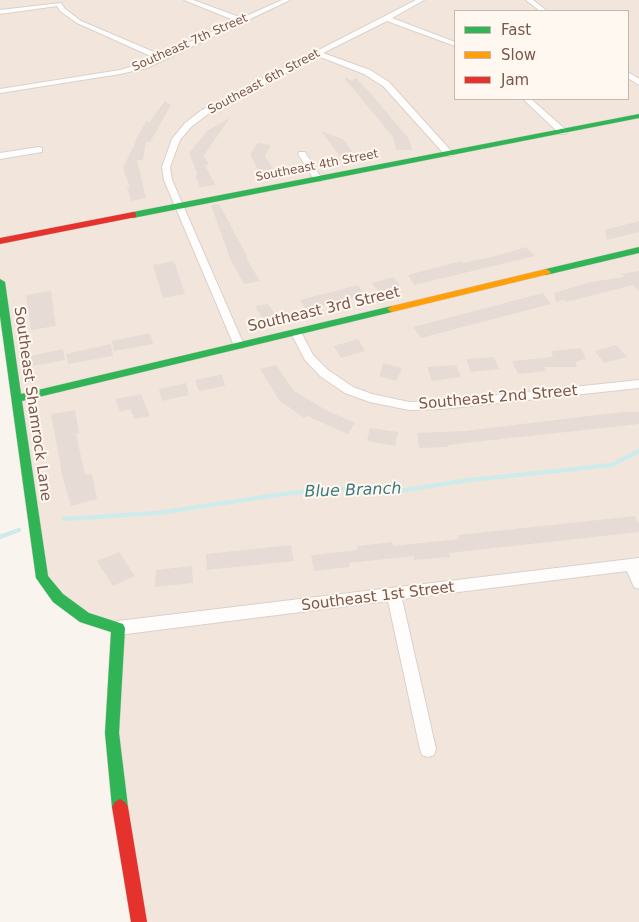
<!DOCTYPE html>
<style>
body{margin:0}
#map{position:relative;width:639px;height:922px;overflow:hidden;background:#f9f4ee;font-family:"DejaVu Sans",sans-serif}
canvas{display:block}
.legend{position:absolute;left:454px;top:10px;width:175px;height:90px;box-sizing:border-box;background:#fff8f1;border:1px solid #cab8af;margin:0;padding:6px 9px;list-style:none;font-size:15px;color:#7a574b}
.legend li{display:flex;align-items:center;gap:10px;height:25px}
.legend b{width:25px;border:1px solid #cab8af}
</style>
<div id="map">
<canvas width="639" height="922"></canvas>
<ul class="legend">
<li><b style="height:6px;background:#30b455"></b>Fast</li>
<li><b style="height:6px;background:#ff9f0a"></b>Slow</li>
<li><b style="height:6px;background:#e5322d"></b>Jam</li>
</ul>
</div>
<script>
const g = document.querySelector('canvas').getContext('2d');
g.lineJoin = 'round';
function fill(path, color) { g.fillStyle = color; g.fill(path, 'evenodd'); }
const shape = rows => new Path2D(rows.map(r => 'M' + r).join(''));
function stroke(path, color, width, dash) { g.strokeStyle = color; g.lineWidth = width; g.lineCap = dash ? 'butt' : 'round'; g.setLineDash(dash || []); g.stroke(path); }
function drawText(font, color, halo, rows, align = 'center') {
  g.font = font + ' "DejaVu Sans",sans-serif'; g.lineWidth = 4; g.setLineDash([]); g.textBaseline = 'middle'; g.strokeStyle = halo; g.fillStyle = color; for (const [text, x, y, turn = 0] of rows) {
    g.save(); g.translate(x, y); g.rotate((+turn || 0) * Math.PI / 180); g.textAlign = isNaN(turn) ? turn : align; if (halo) g.strokeText(text, 0, 0); g.fillText(text, 0, 0); g.restore();
  }
}
const residential = shape([
 [0,0,639,0,639,922,139,922,117,787,118,628,85,618,42,578,0,282],
 [455,11,628,11,628,99,455,99]
]);
const stream = shape([
 [64,519,158,513,283,494,336,489,387,493,469,480,612,465,639,451],
 [0,537,19,530]
]);
const building = shape([
 [346,77,352,81,356,78,372,95,409,139,412,150,396,150,393,137,345,79],
 [165,101,171,105,150,142,146,142,143,160,137,160,146,198,131,201,127,187,130,187,123,168,136,141,135,141,146,121,149,122],
 [230,118,204,155,209,165,205,165,215,185,200,187,195,175,198,175,189,153,207,131],
 [321,131,343,139,359,161,345,163],
 [258,143,271,145,265,156,277,175,262,178,250,154],
 [219,204,248,258,246,258,260,281,244,284,231,261,211,205],
 [639,221,639,232,607,240,605,230],
 [526,247,535,256,414,285,408,275,461,261,463,263,496,256],
 [174,261,185,294,163,298,153,265],
 [639,271,639,291,633,285,566,302,564,300,556,302,554,293,590,282,625,277,621,274],
 [394,277,401,287,379,292,372,283],
 [358,285,364,295,306,310,300,300],
 [51,291,56,326,31,330,26,295],
 [543,293,551,304,421,338,413,327],
 [268,304,276,316,262,318,255,306],
 [150,333,153,344,114,351,112,341],
 [358,339,365,351,341,358,334,346],
 [111,344,113,356,68,364,66,354],
 [616,345,627,357,604,363,595,351],
 [581,348,586,359,575,362,577,367,545,367,546,371,518,374,512,361,553,357,551,351],
 [63,349,65,360,22,368,21,358],
 [494,357,499,369,471,372,466,359],
 [383,363,402,368,396,381,380,376],
 [276,365,294,391,324,409,355,423,348,434,307,416,304,418,279,400,260,369],
 [456,365,461,377,432,381,427,367],
 [222,374,225,386,199,391,195,380],
 [186,383,189,395,162,401,159,389],
 [141,394,150,416,135,419,130,409,120,412,115,399],
 [75,410,79,433,76,434,85,475,92,474,97,499,71,506,63,479,51,414],
 [622,412,639,412,639,424,448,445,449,447,419,448,417,433,464,431],
 [370,428,398,432,395,446,367,441],
 [635,516,639,524,639,532,449,553,450,557,414,560,414,556,349,563,350,567,314,571,311,555,357,550,357,546,392,542,393,546,459,539,458,535],
 [291,545,294,561,207,570,206,554],
 [119,552,135,576,113,586,97,561],
 [192,566,193,583,155,587,156,570]
]);
const street = shape([
 [184,0,193,0,242,18,282,0,290,0,147,68,120,74,0,93,0,89,120,70,141,64,155,58,77,23,60,11,57,6,0,14,0,10,61,3,65,9,81,21,161,55,236,21,184,0],
 [416,0,424,0,392,18,455,42,455,46,387,21,323,53,370,70,389,82,452,152,452,156,446,156,383,86,364,74,318,56,208,114,191,127,180,140,170,167,172,180,244,345,243,348,235,348,164,180,162,167,172,139,185,123,202,110,416,0],
 [526,0,533,0,547,11,540,11,526,0],
 [628,72,639,79,639,85,628,78,628,72],
 [523,99,531,99,566,130,566,134,560,134,523,99],
 [39,147,42,148,42,152,0,159,0,153,39,147],
 [299,152,305,152,322,179,321,181,315,181,298,154,299,152],
 [296,329,300,330,313,355,328,370,353,387,372,394,409,402,442,401,639,380,639,388,442,409,409,410,370,402,345,393,320,376,305,360,291,333,296,329],
 [639,558,639,589,634,587,627,571,402,599,436,749,434,755,428,757,422,755,420,749,388,601,118,635,113,633,111,628,113,623,118,621,639,558]
]);
const fast = shape([
 [639,114,639,118,133,218,129,215,133,212,639,114],
 [639,247,639,253,546,275,541,272,546,269,639,247],
 [0,279,5,282,21,394,392,306,397,309,392,312,22,401,48,576,63,594,89,613,123,624,125,628,119,733,128,807,125,812,120,815,115,812,112,807,105,733,111,632,80,622,53,602,36,578,0,316,0,279]
]);
const slow = shape([
 [546,269,551,272,549,274,392,312,387,309,392,306,546,269]
]);
const jam = shape([
 [133,212,136,213,136,217,0,244,0,238,133,212],
 [120,799,125,802,128,807,147,922,131,922,112,807,115,802,120,799]
]);
const farStreetnames = [
 ["Southeast 7th Street",190,43,-24],
 ["Southeast 6th Street",264,82,-28],
 ["Southeast 4th Street",317,166,-11]
];
const streetNames = [
 ["Southeast 3rd Street",324,310,-13],
 ["Southeast 2nd Street",498,398,-5],
 ["Southeast Shamrock Lane",32,404,82],
 ["Southeast 1st Street",378,597,-7]
];
const waterNames = [
 ["Blue Branch",353,491,-2]
];
fill(residential, '#f2e6dc');
stroke(stream, '#ceeaea', 4.5);
fill(building, '#e6dcd5');
stroke(street, '#d9d1cc', 2);
stroke(fast, '#d9cfca', 1);
stroke(slow, '#d9cfca', 1);
stroke(jam, '#d9cfca', 1);
fill(street, '#fefdfc');
fill(fast, '#30b455');
fill(slow, '#ff9f0a');
fill(jam, '#e5322d');
drawText('12px', '#7a574b', '#fff8f1', farStreetnames);
drawText('15px', '#7a574b', '#fff8f1', streetNames);
drawText('italic 16px', '#3d7b7f', '#fff8f1', waterNames);
</script>
